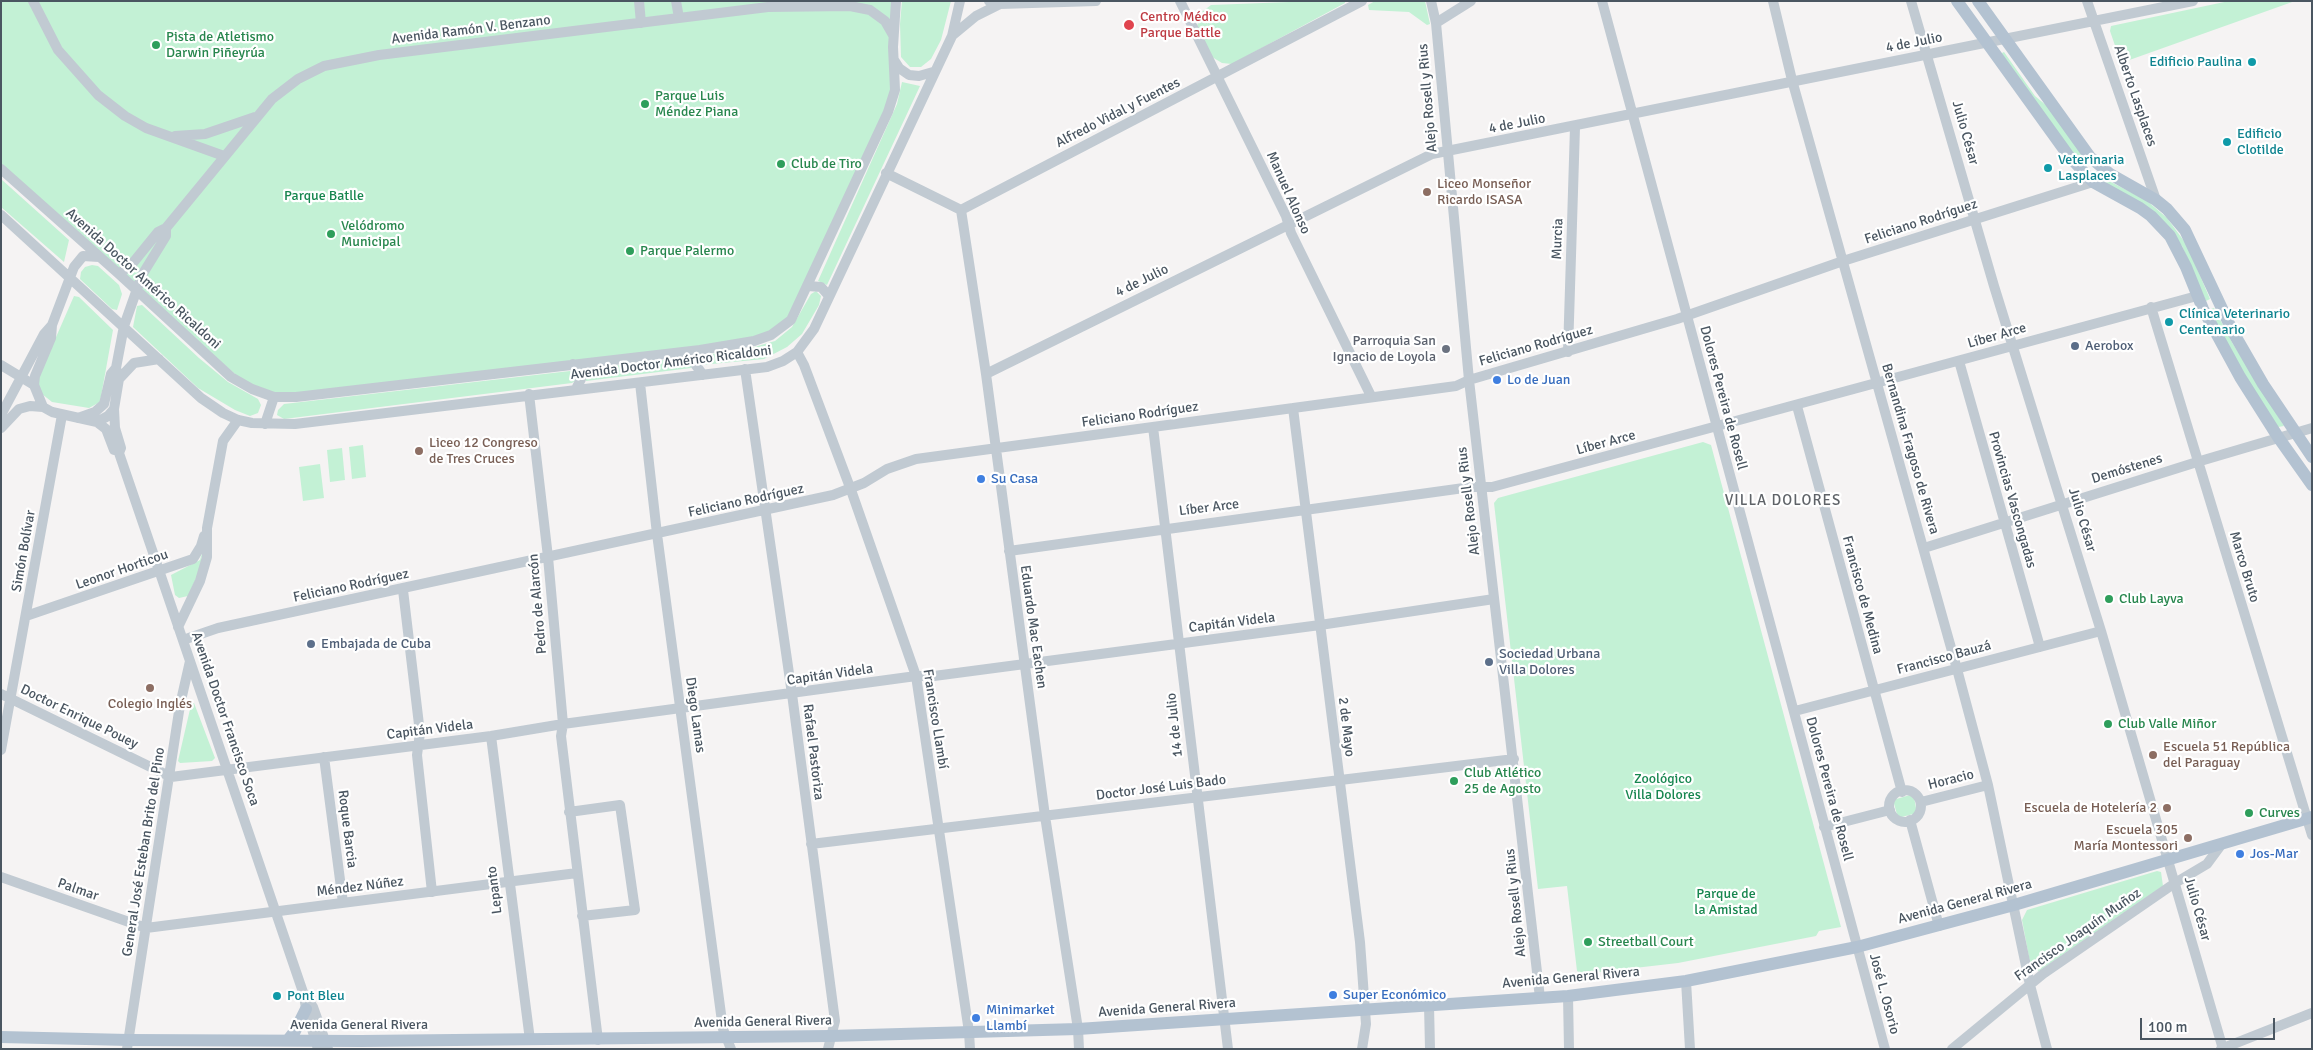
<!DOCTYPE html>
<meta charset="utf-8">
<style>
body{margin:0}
#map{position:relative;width:2313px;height:1050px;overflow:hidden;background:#f5f3f3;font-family:Signika,sans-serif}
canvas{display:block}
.frame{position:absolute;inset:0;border:2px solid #4a5661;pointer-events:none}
.scale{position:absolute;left:2140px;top:1018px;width:135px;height:22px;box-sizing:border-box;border:2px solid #4a5661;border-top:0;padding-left:6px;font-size:15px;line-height:18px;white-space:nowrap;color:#4a5661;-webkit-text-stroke:4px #fff;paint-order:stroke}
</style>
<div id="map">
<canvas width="2313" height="1050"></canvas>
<div class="frame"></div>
<div class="scale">100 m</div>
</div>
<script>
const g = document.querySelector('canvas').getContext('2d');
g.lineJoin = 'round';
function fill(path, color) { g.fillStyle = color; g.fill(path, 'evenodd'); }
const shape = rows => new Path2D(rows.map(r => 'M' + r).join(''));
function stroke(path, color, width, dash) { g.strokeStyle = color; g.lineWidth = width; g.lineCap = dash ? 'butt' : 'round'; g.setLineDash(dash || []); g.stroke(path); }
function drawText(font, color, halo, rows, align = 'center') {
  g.font = font + ' Signika,sans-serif'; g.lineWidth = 4.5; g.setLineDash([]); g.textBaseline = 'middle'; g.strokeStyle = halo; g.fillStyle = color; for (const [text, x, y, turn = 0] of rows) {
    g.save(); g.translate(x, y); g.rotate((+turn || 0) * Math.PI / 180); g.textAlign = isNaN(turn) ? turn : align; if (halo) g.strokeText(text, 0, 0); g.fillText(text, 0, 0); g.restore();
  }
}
const green = shape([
 [1,1,896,1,895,90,791,320,754,341,296,397,252,389,1,169],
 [902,1,951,1,941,40,931,59,921,67,910,67,901,57,900,24],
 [1315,1,1345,1,1345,3,1232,64,1222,63,1212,57,1197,28,1199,14,1211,5],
 [1375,1,1425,1,1430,24,1427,25,1409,12,1369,10,1368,5],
 [2229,1,2295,1,2121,63,2110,31,2111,26],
 [2004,52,2035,96,2047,106,2089,163,2084,168,2000,54],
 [902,82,920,86,827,285,818,281,897,104],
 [2096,171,2109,181,2146,200,2167,218,2187,245,2210,299,2206,301,2182,246,2092,175],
 [1,179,69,240,64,262,1,207],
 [92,265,98,266,119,285,122,294,117,310,112,309,80,279,81,272,85,267],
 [816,291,821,296,819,305,802,334,787,347,764,359,701,365,700,358,704,355,747,349,775,341,792,327,811,294],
 [74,296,79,297,113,330,100,402,89,408,52,402,42,394,38,383,39,376],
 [142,305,199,358,228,382,258,399,261,405,258,413,250,416,235,410,198,388,133,327,137,306],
 [2214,308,2233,344,2284,426,2278,427,2265,412,2208,310],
 [690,357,691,368,586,381,585,369],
 [570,371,576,377,575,381,572,383,284,419,277,415,278,410,284,404],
 [1703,442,1711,445,1841,927,1819,931,1816,936,1678,963,1582,974,1577,971,1567,886,1538,889,1494,503,1498,498],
 [363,445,366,477,352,479,349,447],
 [342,448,345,480,330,482,327,450],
 [320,464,324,498,303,501,299,467],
 [204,546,199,572,188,596,179,598,175,595,171,575,200,560],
 [194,703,215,758,212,761,180,763,178,761,191,705],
 [1910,795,1914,797,1917,813,1898,818,1893,800],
 [2157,871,2161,872,2163,886,2039,971,2031,968,2022,920,2027,910]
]);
const minor = shape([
 [33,1,58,50,98,95,125,116,146,128,224,156],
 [639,1,641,23],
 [676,1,679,18],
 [989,1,1000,4,1096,1],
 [1180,1,1286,216,1291,233,1371,396],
 [1431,1,1436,23,1469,380,1540,998],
 [1602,1,1885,1049],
 [1773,1,1792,80,1957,669,1988,785,2030,985,2047,1049],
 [1911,1,1994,286,2101,631,2223,1049],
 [2087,1,2156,200],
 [1436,23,1471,1],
 [953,35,976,16,1000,4],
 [894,60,899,68,909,75,919,76,933,72],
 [175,136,205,134,255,117],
 [1,169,119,274,231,377,252,389,274,397,296,397,700,350,754,341,771,335,791,320,888,112,895,90,893,47,896,1],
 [886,173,961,210],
 [961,210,986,374,1045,816,1078,1029,1079,1049],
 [961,210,1362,1],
 [1,215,201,398,223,413,238,420,252,423,295,424,767,367,783,361,797,352,814,329,952,36,960,1],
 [166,228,166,236,142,275,124,326,116,368,119,379,114,409,115,428,121,448,119,453,304,995,306,1009,318,1049],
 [119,274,132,264,158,232,166,228,272,99,298,79,324,66,379,55,768,7,850,6,870,10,885,21,893,35],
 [808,286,821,287,829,296],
 [2151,307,2312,835],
 [700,350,695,357,695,364,703,375],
 [797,352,804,365,851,490,916,676,969,1032,970,1049],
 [1568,352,1575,127],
 [1959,361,2040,647],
 [573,364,579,369,581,379,576,389],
 [1,365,34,385,43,407,52,412,97,422,108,416,114,409],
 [745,369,792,694,835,1021,828,1049],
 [986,374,1432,154,2193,1],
 [119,379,134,363,159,359],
 [640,383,657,534,723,1029,731,1049],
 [34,385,35,376,51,338,52,325,74,267,83,256,99,257],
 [529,394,548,557,563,724,561,736,598,1040],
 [1797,406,1902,792],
 [1293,408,1360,942,1366,1024,1362,1049],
 [1,415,44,334,52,325],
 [78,418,95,412,104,404,111,374,116,368],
 [97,422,106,429,114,450],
 [265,424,274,397],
 [1153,427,1228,1049],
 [1,428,19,409,30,406,43,407],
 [1924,548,2197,462,2312,428],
 [1009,551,1471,487,1492,487,2197,296],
 [403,590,420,733,417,755,432,892],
 [26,616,193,559,201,546,204,536],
 [178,627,200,581,207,557,207,528,223,441,238,420],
 [183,640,218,628,833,495,864,483,887,469,916,459,1456,386,1469,380,1677,319,1843,261,2093,182],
 [1,694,171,777,491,736,563,724,916,676,934,676,1320,625,1494,599],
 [1795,711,2101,631],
 [491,736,530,1040],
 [1,750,62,415],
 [324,757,343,903],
 '1889 806a16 16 0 1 1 32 0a16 16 0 1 1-32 0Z',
 [1921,802,1988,785],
 [569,812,620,805,635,910,582,916],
 [1910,820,1939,926],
 [1824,827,1890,810],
 [811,844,1514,759],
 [1,877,146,928,577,873],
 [1686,981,1690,1049],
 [305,995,313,1007,328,1049],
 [1568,996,1569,1049],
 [1429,1005,1430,1049],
 [127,1049,180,705,190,661],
 [1952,1049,2043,974,2175,883,2207,864,2221,845],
 [2221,1049,2312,1013]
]);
const major = shape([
 [1957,1,2068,155,2093,182,2140,208,2151,216,2170,236,2186,267,2203,309,2240,377,2278,437,2312,485],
 [1978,1,2090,157,2110,174,2156,200,2167,209,2185,230,2233,332,2263,384,2312,457],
 [1,1037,128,1040,361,1041,830,1036,1078,1029,1568,996,1686,981,1857,947,2014,905,2312,817],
 [288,1040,295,1031,306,1009]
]);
const markers = [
 [1129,25,6,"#e0444e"],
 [156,45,5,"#2e9e5b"],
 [2252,62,5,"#0f9aa8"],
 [645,104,5,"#2e9e5b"],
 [2227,142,5,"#0f9aa8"],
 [781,164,5,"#2e9e5b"],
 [2048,168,5,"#0f9aa8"],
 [1427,192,5,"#8d6e63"],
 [331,234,5,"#2e9e5b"],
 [630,251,5,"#2e9e5b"],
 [2169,322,5,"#0f9aa8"],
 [2075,346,5,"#5c6f8a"],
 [1446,349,5,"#6b7280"],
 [1497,380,5,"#3f7fe0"],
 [419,451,5,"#8d6e63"],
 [981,479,5,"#3f7fe0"],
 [2109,599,5,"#2e9e5b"],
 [311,644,5,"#5c6f8a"],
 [1489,662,5,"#5c6f8a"],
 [150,688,5,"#8d6e63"],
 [2108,724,5,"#2e9e5b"],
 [2153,755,5,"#8d6e63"],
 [1454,781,5,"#2e9e5b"],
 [2167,808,5,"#8d6e63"],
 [2249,813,5,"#2e9e5b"],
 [2188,838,5,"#8d6e63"],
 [2240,854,5,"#3f7fe0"],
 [1588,942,5,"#2e9e5b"],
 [1333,995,5,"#3f7fe0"],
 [277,996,5,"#0f9aa8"],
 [976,1018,5,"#3f7fe0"]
];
const healthNames = [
 ["Centro Médico",1140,17],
 ["Parque Battle",1140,33]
];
const streetNames = [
 ["Avenida Ramón V. Benzano",471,30,-7],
 ["4 de Julio",1914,43,-11],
 ["Alberto Lasplaces",2135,96,71],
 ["Alejo Rosell y Rius",1428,98,-95],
 ["Alfredo Vidal y Fuentes",1118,113,-27],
 ["4 de Julio",1517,124,-11],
 ["Julio César",1965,133,74],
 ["Manuel Alonso",1288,193,66],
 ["Feliciano Rodríguez",1921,222,-18],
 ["Murcia",1558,239,-88],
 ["Avenida Doctor Américo Ricaldoni",143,279,42],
 ["4 de Julio",1142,281,-26],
 ["Líber Arce",1997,336,-16],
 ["Feliciano Rodríguez",1536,346,-16],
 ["Avenida Doctor Américo Ricaldoni",671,363,-7],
 ["Dolores Pereira de Rosell",1723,398,75],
 ["Feliciano Rodríguez",1140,415,-8],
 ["Líber Arce",1606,443,-15],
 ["Bernandina Fragoso de Rivera",1910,449,74],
 ["Demóstenes",2127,469,-17],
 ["Provincias Vascongadas",2012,500,74],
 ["Feliciano Rodríguez",746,501,-12],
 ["Alejo Rosell y Rius",1469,501,-97],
 ["Líber Arce",1209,508,-7],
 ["Julio César",2082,520,73],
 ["Simón Bolívar",24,551,-80],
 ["Marco Bruto",2244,567,73],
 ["Leonor Horticou",122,570,-19],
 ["Feliciano Rodríguez",351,586,-12],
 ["Francisco de Medina",1862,595,75],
 ["Pedro de Alarcón",538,604,-95],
 ["Capitán Videla",1232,623,-7],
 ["Eduardo Mac Eachen",1033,627,82],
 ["Francisco Bauzá",1944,658,-15],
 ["Capitán Videla",830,675,-8],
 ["Diego Lamas",695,715,82],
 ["Doctor Enrique Pouey",79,717,26],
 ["Avenida Doctor Francisco Soca",225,719,71],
 ["Francisco Llambí",935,719,81],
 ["14 de Julio",1175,725,-96],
 ["2 de Mayo",1346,727,83],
 ["Capitán Videla",430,730,-7],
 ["Rafael Pastoriza",813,752,83],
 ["Horacio",1951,780,-14],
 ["Doctor José Luis Bado",1161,788,-7],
 ["Dolores Pereira de Rosell",1829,789,75],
 ["Roque Barcia",347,829,83],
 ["General José Esteban Brito del Pino",144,852,-81],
 ["Méndez Núñez",360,887,-7],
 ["Palmar",78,890,19],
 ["Lepanto",495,890,-97],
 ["Avenida General Rivera",1965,902,-15],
 ["Alejo Rosell y Rius",1516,903,-96],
 ["Julio César",2197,909,74],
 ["Francisco Joaquín Muñoz",2078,935,-35],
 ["Avenida General Rivera",1571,978,-5],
 ["José L. Osorio",1884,994,75],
 ["Avenida General Rivera",1167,1008,-4],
 ["Avenida General Rivera",763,1022,-1],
 ["Avenida General Rivera",359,1025]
];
const leisureNames = [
 ["Pista de Atletismo",166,37],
 ["Darwin Piñeyrúa",166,53],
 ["Parque Luis",655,96],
 ["Méndez Piana",655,112],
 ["Club de Tiro",791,164],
 ["Velódromo",341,226],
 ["Municipal",341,242],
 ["Parque Palermo",640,251],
 ["Club Layva",2119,599],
 ["Club Valle Miñor",2118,724],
 ["Club Atlético",1464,773],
 ["25 de Agosto",1464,789],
 ["Curves",2259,813],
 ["Streetball Court",1598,942]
];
const cultureNames = [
 ["Edificio Paulina",2242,62,"right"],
 ["Edificio",2237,134],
 ["Clotilde",2237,150],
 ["Veterinaria",2058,160],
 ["Lasplaces",2058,176],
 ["Clínica Veterinario",2179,314],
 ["Centenario",2179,330],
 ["Pont Bleu",287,996]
];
const educationNames = [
 ["Liceo Monseñor",1437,184],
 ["Ricardo ISASA",1437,200],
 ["Liceo 12 Congreso",429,443],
 ["de Tres Cruces",429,459],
 ["Colegio Inglés",150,704,"center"],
 ["Escuela 51 República",2163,747],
 ["del Paraguay",2163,763],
 ["Escuela de Hotelería 2",2157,808,"right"],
 ["Escuela 305",2178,830,"right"],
 ["María Montessori",2178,846,"right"]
];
const parkNames = [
 ["Parque Batlle",324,196],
 ["Zoológico",1663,779],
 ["Villa Dolores",1663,795],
 ["Parque de",1726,894],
 ["la Amistad",1726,910]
];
const worshipNames = [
 ["Parroquia San",1436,341],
 ["Ignacio de Loyola",1436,357]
];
const serviceNames = [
 ["Aerobox",2085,346],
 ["Embajada de Cuba",321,644],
 ["Sociedad Urbana",1499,654],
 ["Villa Dolores",1499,670]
];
const shopNames = [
 ["Lo de Juan",1507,380],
 ["Su Casa",991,479],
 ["Jos-Mar",2250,854],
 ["Super Económico",1343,995],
 ["Minimarket",986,1010],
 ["Llambí",986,1026]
];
const neighbourhoodNames = [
 ["VILLA DOLORES",1783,501]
];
fill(green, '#c3f1d5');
stroke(minor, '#c1cad2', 10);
stroke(major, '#b3c2d1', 12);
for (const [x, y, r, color] of markers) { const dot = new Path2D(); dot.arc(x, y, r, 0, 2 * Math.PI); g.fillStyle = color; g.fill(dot); stroke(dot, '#fff', 2); }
drawText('14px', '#be3a42', '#fff', healthNames, 'left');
drawText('14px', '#4a5661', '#fff', streetNames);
drawText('14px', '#27864d', '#fff', leisureNames, 'left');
drawText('14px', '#0d838f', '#fff', cultureNames, 'left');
drawText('14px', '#785e54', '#fff', educationNames, 'left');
drawText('14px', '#17864f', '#fff', parkNames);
drawText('14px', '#5b616d', '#fff', worshipNames, 'right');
drawText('14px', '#4e5e75', '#fff', serviceNames, 'left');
drawText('14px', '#366cbe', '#fff', shopNames, 'left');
g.letterSpacing = '1px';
drawText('15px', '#5f6368', '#fff', neighbourhoodNames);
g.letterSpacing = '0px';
</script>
